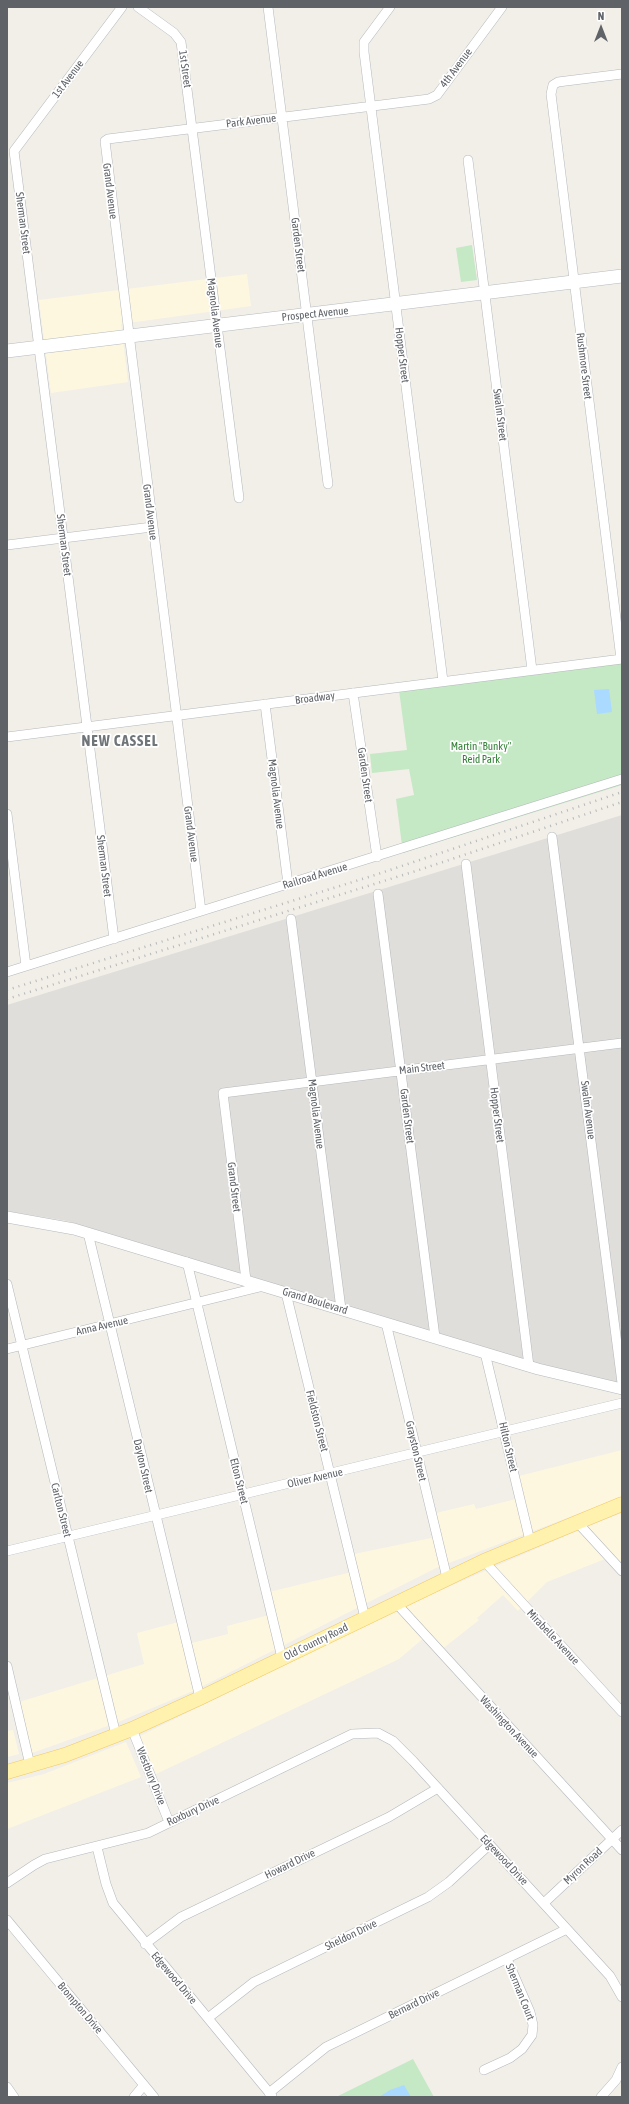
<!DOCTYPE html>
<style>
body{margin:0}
#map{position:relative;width:629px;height:2104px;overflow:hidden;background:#f1efe8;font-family:"Asap Condensed",sans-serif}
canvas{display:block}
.frame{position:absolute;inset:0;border:8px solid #5f6368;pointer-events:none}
.north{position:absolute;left:581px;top:8px;width:40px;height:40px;-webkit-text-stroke:3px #fff;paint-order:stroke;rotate:0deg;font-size:11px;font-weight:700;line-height:16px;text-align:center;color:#5f6368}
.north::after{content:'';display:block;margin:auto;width:14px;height:18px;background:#5f6368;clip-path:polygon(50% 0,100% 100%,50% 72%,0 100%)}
</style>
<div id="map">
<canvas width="629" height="2104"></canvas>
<div class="frame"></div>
<div class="north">N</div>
</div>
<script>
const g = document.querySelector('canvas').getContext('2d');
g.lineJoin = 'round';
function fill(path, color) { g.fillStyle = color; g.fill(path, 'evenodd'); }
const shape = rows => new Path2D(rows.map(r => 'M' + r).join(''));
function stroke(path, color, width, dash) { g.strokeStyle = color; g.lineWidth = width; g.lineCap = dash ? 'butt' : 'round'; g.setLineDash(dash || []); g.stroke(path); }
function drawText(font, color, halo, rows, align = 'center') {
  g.font = font + ' "Asap Condensed",sans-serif'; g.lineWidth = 3.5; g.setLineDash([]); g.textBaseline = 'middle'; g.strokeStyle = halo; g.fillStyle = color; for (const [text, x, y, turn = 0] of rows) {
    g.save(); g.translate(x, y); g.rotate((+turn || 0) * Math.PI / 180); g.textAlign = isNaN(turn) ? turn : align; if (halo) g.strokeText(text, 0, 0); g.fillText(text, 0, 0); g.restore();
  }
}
const commercial = shape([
 [247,274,251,306,121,324,128,382,51,393,39,300],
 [622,1450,622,1497,436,1568,193,1691,116,1723,32,1753,19,1702,144,1664,137,1633,182,1621,188,1644,228,1634,227,1626,273,1614,269,1592,356,1571,354,1554,441,1536,436,1513,474,1504,476,1509,524,1497,519,1476],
 [622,1513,622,1568,610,1557,547,1582,518,1611,503,1595,477,1618,479,1620,441,1650,426,1636,399,1659,156,1774,140,1736,402,1607,584,1528],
 [13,1730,19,1754,7,1757,7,1731],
 [126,1742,141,1777,7,1829,7,1783,44,1774]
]);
const industrial = shape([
 [622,815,622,1384,512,1357,67,1221,7,1211,7,1005]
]);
const green = shape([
 [472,245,477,280,461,282,456,248],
 [622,663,622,785,403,853,396,799,414,795,409,769,372,773,370,754,407,750,399,690],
 [413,2059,434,2097,338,2096]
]);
const water = shape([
 [609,689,612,712,597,714,594,690],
 [404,2085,411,2097,379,2097,390,2090]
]);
const minor = shape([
 [138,7,174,33,181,42,239,498],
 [268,7,328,484],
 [390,7,364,42,364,52,443,681],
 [14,151,114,939],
 [14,151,122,7],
 [468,160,532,670],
 [7,545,152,527],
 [621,659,551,94,553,85,558,82,622,74],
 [353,693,377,857],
 [265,704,288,884],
 [7,737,622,659],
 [7,814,26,966],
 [552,837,622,1383],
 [466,864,529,1366],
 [378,894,435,1337],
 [201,911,105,141,108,139,429,99,437,95,502,7],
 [291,919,341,1309],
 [7,972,622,779],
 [88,1233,200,1698],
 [187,1262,282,1658],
 [246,1280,223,1093,622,1043],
 [7,1284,116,1735],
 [286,1293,365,1618],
 [386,1323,447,1578],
 [7,1349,264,1286],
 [485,1353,530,1541],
 [577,1522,622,1571],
 [7,1551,622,1403],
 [484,1561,622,1712],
 [396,1603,622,1850],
 [7,1666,30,1765],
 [132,1729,169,1822],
 [97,1847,106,1884,113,1903,272,2096],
 [7,1883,34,1865,45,1859,148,1833,352,1734,378,1733,393,1741,413,1761,610,1976,622,1997],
 [544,1903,622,1830],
 [7,1920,154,2097],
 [145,1944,181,1917,389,1817,438,1788],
 [208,2018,254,1982,428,1897,449,1882,489,1845],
 [484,2070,510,2058,522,2049,532,2035,533,2025,530,2012,507,1959],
 [7,2087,14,2097],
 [269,2093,326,2047,567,1929],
 [134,2097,144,2085],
 [601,2097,616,2080,622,2067]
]);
const tertiary = shape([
 [7,1217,74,1229,538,1369,622,1389]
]);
const secondary = shape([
 [7,351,622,276]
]);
const primary = shape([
 [7,1772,65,1755,132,1729,200,1698,484,1561,622,1504]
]);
const rail = shape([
 [7,990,375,875,622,792],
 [7,999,419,870,622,802]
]);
const streetNames = [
 ["4th Avenue",456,68,-53],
 ["1st Street",185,69,82],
 ["1st Avenue",68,79,-53],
 ["Park Avenue",251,121,-7],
 ["Grand Avenue",110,191,83],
 ["Sherman Street",23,223,83],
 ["Garden Street",298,245,83],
 ["Magnolia Avenue",215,313,83],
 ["Prospect Avenue",315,314,-6],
 ["Hopper Street",402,355,83],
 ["Rushmore Street",584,366,83],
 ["Swalm Street",500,415,83],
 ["Grand Avenue",150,512,83],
 ["Sherman Street",64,545,83],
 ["Broadway",315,698,-7],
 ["Garden Street",365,775,82],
 ["Magnolia Avenue",276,794,83],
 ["Grand Avenue",191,834,83],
 ["Sherman Street",104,866,83],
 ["Railroad Avenue",315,876,-17],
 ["Main Street",422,1068,-7],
 ["Swalm Avenue",588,1110,83],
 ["Magnolia Avenue",316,1114,83],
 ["Hopper Street",497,1115,83],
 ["Garden Street",407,1116,83],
 ["Grand Street",234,1187,83],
 ["Grand Boulevard",315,1301,17],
 ["Anna Avenue",102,1326,-13],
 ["Fieldston Street",317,1421,76],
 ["Hilton Street",508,1447,77],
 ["Grayston Street",416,1451,77],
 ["Dayton Street",143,1466,77],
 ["Oliver Avenue",315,1478,-13],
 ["Elton Street",239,1481,76],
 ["Carlton Street",61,1510,76],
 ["Mirabelle Avenue",553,1637,47],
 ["Old Country Road",316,1642,-26],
 ["Washington Avenue",509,1727,47],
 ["Westbury Drive",151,1776,68],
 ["Roxbury Drive",193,1811,-25],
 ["Edgewood Drive",504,1860,47],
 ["Howard Drive",290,1864,-26],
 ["Myron Road",583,1866,-43],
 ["Sheldon Drive",351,1935,-26],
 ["Edgewood Drive",174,1978,50],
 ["Sherman Court",520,1992,68],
 ["Bernard Drive",414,2004,-26],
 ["Brompton Drive",80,2008,50]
];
const parkNames = [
 ["Martin \"Bunky\"",481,747],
 ["Reid Park",481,760]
];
const districtNames = [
 ["NEW CASSEL",120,741]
];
fill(commercial, '#fef7e0');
fill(industrial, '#e0deda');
fill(green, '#c5e8c5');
fill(water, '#aadaff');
stroke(minor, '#b5b8bc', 10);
stroke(tertiary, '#b5b8bc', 12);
stroke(secondary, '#b6babf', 14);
stroke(primary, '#f2c960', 15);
stroke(minor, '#fff', 9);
stroke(tertiary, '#fff', 11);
stroke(secondary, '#fff', 13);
stroke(primary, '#fff2af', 14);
stroke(rail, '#b6b7b8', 2.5, [1, 5]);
drawText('11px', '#5f6368', '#fff', streetNames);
drawText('11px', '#348238', '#fff', parkNames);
g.letterSpacing = '1px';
drawText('bold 15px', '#70757a', '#fff', districtNames);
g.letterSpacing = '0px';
</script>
